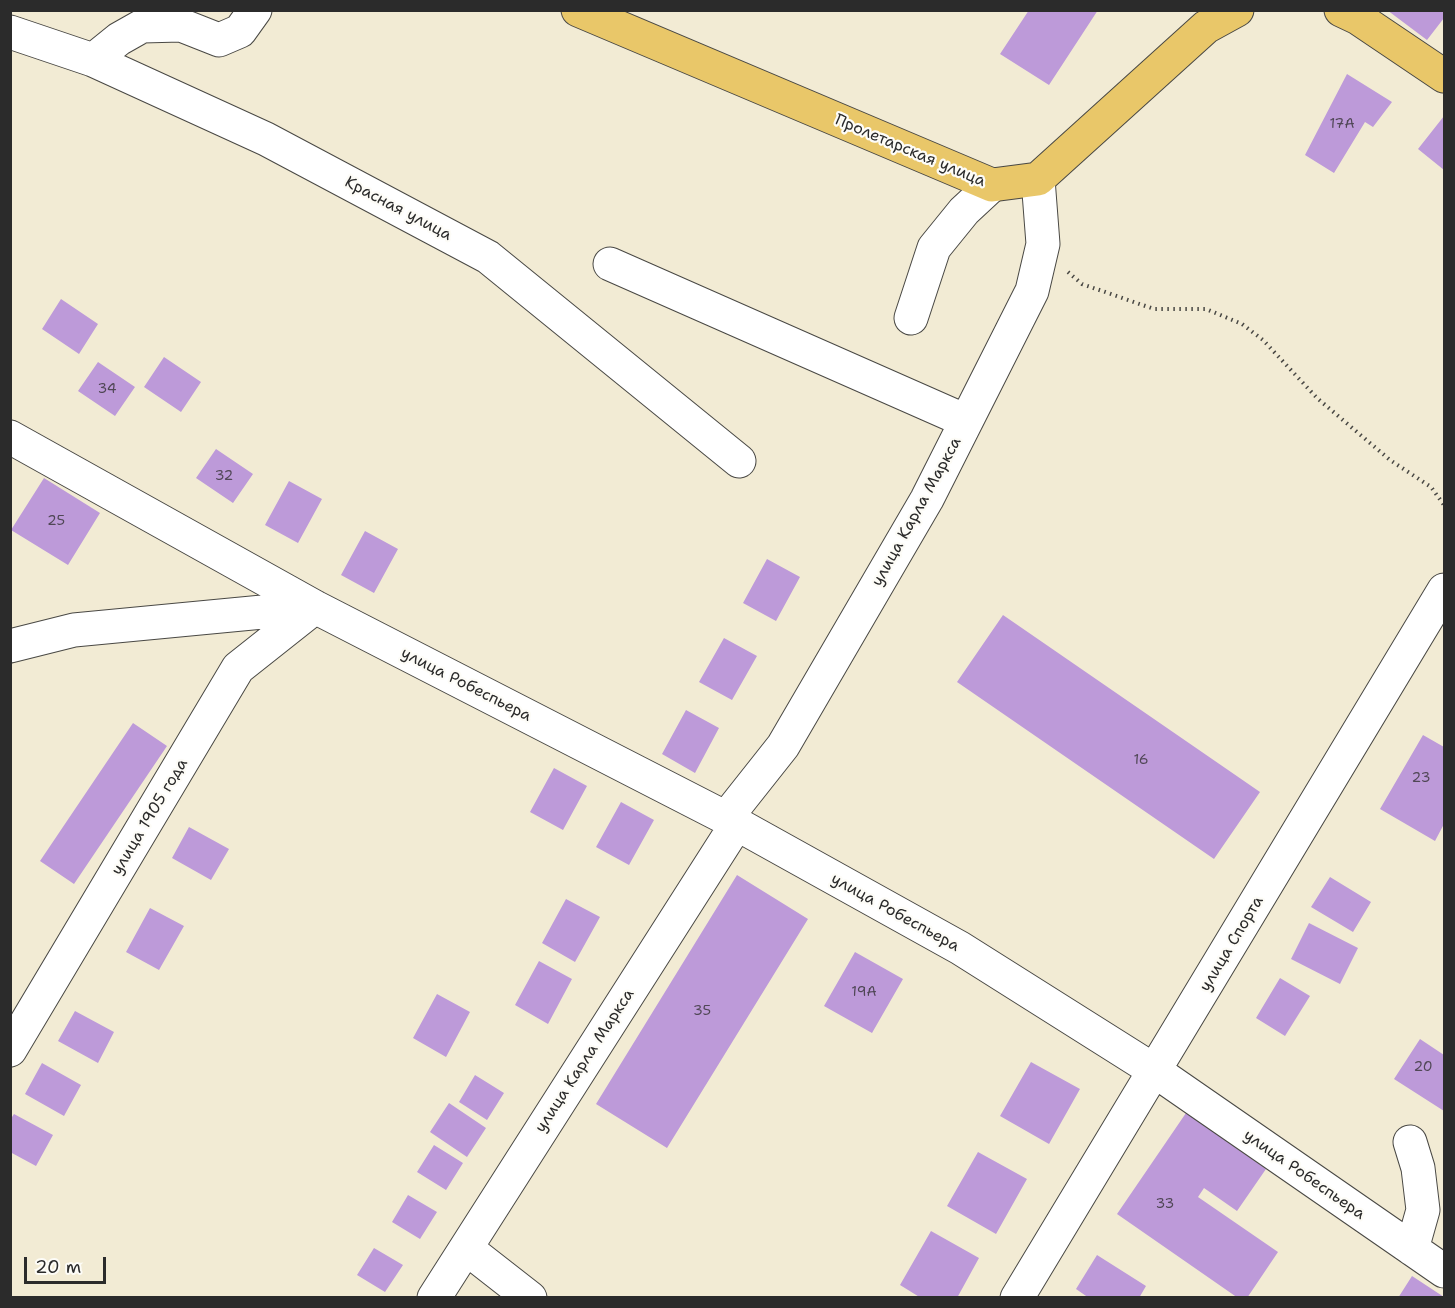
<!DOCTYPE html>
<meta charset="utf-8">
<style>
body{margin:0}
#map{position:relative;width:1455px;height:1308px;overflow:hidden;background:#f2ebd4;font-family:"Shantell Sans",sans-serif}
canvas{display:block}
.frame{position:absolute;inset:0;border:12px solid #2b2b2b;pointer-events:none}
.scale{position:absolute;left:24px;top:1257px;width:82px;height:27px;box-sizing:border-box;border:3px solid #2b2b2b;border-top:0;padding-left:8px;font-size:18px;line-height:21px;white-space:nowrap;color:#2b2b2b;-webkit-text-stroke:4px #fdfcf7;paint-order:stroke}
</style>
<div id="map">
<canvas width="1455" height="1308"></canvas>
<div class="frame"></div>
<div class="scale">20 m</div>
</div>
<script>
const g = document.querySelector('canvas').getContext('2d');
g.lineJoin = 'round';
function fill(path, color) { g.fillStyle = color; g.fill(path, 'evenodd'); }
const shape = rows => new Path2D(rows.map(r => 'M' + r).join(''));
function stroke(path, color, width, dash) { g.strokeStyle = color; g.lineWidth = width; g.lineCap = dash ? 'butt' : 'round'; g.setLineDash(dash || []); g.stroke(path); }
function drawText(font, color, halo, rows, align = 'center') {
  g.font = font + ' "Shantell Sans",sans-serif'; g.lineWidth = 4.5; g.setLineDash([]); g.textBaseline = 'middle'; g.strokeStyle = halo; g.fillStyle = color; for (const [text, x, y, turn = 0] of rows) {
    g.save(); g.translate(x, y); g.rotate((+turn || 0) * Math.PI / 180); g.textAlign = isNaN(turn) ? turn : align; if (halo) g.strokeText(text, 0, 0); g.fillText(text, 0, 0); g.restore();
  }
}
const building = shape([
 [1029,10,1098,10,1049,85,1000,54],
 [1387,10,1444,10,1444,18,1427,40],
 [1347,74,1392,102,1373,127,1365,122,1334,173,1305,155],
 [1444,116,1444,170,1418,149],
 [61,299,98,324,79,354,42,329],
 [164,357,201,382,181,412,144,387],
 [98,362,135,387,115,416,78,391],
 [216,449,253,474,233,503,196,478],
 [44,478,100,513,68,565,11,530],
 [289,481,322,499,298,543,265,525],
 [365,531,398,549,374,593,341,575],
 [767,559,800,577,776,621,743,603],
 [1003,615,1260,792,1214,859,957,682],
 [724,638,757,656,732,700,699,682],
 [686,710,719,728,695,773,662,754],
 [133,723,167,746,74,884,40,861],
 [1423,735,1444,747,1444,824,1435,841,1380,809],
 [554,768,587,786,563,830,530,812],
 [621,802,654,820,629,865,596,847],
 [189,827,229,849,211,880,172,858],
 [737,875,808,919,667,1148,596,1104],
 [1330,877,1371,902,1353,932,1311,907],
 [566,899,600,917,575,962,542,943],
 [150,908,184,926,159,970,126,952],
 [1309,923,1358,948,1340,984,1291,959],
 [855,952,903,979,872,1033,824,1006],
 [539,961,572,979,548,1024,515,1005],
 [1280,978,1310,996,1285,1036,1256,1018],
 [437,994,470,1012,446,1057,413,1038],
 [75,1011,114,1032,98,1063,58,1041],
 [1420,1039,1444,1055,1444,1111,1394,1079],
 [1031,1062,1080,1089,1049,1144,1000,1116],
 [42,1063,81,1085,64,1116,25,1094],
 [475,1075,504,1093,487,1120,459,1102],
 [449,1103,486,1128,467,1157,430,1132],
 [1186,1113,1266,1169,1237,1211,1204,1188,1198,1197,1278,1252,1247,1298,1238,1298,1117,1214],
 [14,1114,53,1135,36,1166,10,1152,10,1120],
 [434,1145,463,1163,446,1190,417,1172],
 [978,1152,1027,1179,996,1234,947,1206],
 [408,1195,437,1212,420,1239,392,1222],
 [931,1231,979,1258,957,1298,921,1298,900,1285],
 [374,1248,403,1265,385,1292,357,1275],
 [1097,1255,1146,1286,1139,1298,1089,1298,1076,1289],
 [1412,1276,1444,1297,1444,1298,1398,1298]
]);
const path = shape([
 [1068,272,1082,284,1154,309,1206,309,1242,324,1263,340,1317,398,1390,460,1431,487,1444,505]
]);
const minor = shape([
 [10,32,93,60,266,139,488,257,739,461],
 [93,60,119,39,142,26,181,25,219,40,240,31,255,10],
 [610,264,966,421],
 [911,318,934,248,964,211,992,185],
 [10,437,315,607,726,818,960,948,1155,1071,1444,1271],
 [10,646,74,630,315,607],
 [726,818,783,746,927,499,1032,291,1043,244,1038,179],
 [10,1050,238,668,315,607],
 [1410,1142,1418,1168,1423,1210,1412,1249],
 [466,1248,530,1298],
 [434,1298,736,825],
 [1017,1298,1444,590]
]);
const major = shape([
 [578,10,992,185,1038,179,1206,27,1237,10],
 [1341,10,1358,18,1444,76]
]);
const numberNames = [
 ["17А",1342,124],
 ["34",107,389],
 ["32",224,476],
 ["25",56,521],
 ["16",1141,760],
 ["23",1421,778],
 ["19А",864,992],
 ["35",702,1011],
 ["20",1423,1067],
 ["33",1165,1204]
];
const streetNames = [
 ["Пролетарская улица",910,151,23],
 ["Красная улица",398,209,28],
 ["улица Карла Маркса",917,512,-61],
 ["улица Робеспьера",466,685,27],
 ["улица 1905 года",150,817,-59],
 ["улица Робеспьера",895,913,29],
 ["улица Спорта",1232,944,-59],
 ["улица Карла Маркса",585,1061,-57],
 ["улица Робеспьера",1304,1175,35]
];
fill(building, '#bd9ad9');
stroke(minor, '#494844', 35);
stroke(major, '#494844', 35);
stroke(path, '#494844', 4, [1.5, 4.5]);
stroke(minor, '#fff', 33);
stroke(major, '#e9c769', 33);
drawText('14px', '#504756', null, numberNames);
drawText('16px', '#2b2b2b', '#fdfcf7', streetNames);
</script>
